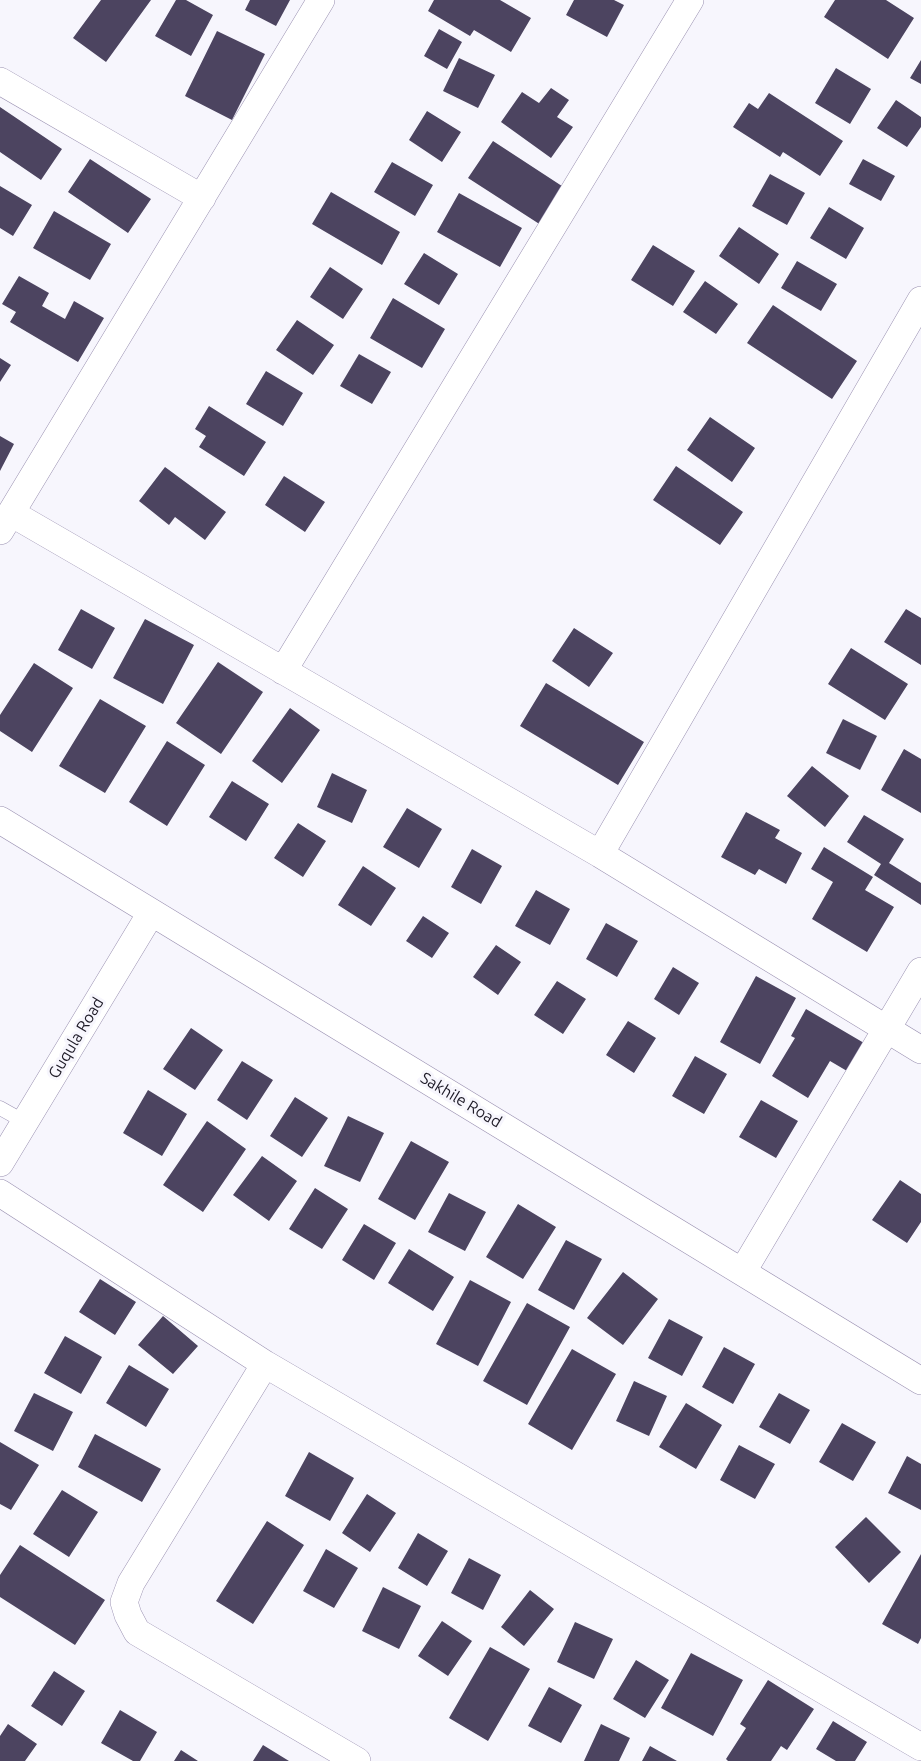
<!DOCTYPE html>
<style>
body{margin:0}
canvas{display:block;background:#f7f6fd}
</style>
<canvas width="921" height="1761"></canvas>
<script>
const g = document.querySelector('canvas').getContext('2d');
g.lineJoin = 'round';
function fill(path, color) { g.fillStyle = color; g.fill(path, 'evenodd'); }
const shape = rows => new Path2D(rows.map(r => 'M' + r).join(''));
function stroke(path, color, width, dash) { g.strokeStyle = color; g.lineWidth = width; g.lineCap = dash ? 'butt' : 'round'; g.setLineDash(dash || []); g.stroke(path); }
function drawText(font, color, halo, rows, align = 'center') {
  g.font = font + ' Ubuntu,sans-serif'; g.lineWidth = 6; g.setLineDash([]); g.textBaseline = 'middle'; g.strokeStyle = halo; g.fillStyle = color; for (const [text, x, y, turn = 0] of rows) {
    g.save(); g.translate(x, y); g.rotate((+turn || 0) * Math.PI / 180); g.textAlign = isNaN(turn) ? turn : align; if (halo) g.strokeText(text, 0, 0); g.fillText(text, 0, 0); g.restore();
  }
}
const building = shape([
 [101,0,151,0,106,62,73,38],
 [176,0,186,0,213,15,191,56,155,36],
 [250,0,290,0,276,26,245,10],
 [434,0,500,0,531,18,511,52,474,30,470,36,428,11],
 [574,0,614,0,624,5,607,37,566,15],
 [835,0,886,0,914,18,888,59,824,17],
 [439,29,462,42,447,69,424,56],
 [217,31,265,54,232,120,185,96],
 [459,58,495,75,478,108,443,91],
 [921,60,921,84,910,78],
 [836,68,871,89,850,124,815,103],
 [551,88,569,100,557,117,573,127,551,158,501,122,522,92,539,103],
 [769,93,843,141,820,176,783,152,780,157,733,127,749,103,758,109],
 [896,100,921,117,921,127,907,147,877,128],
 [0,107,62,149,41,180,0,152],
 [427,111,461,132,442,162,409,140],
 [493,141,568,190,544,227,468,178],
 [90,159,151,199,128,233,68,192],
 [863,159,895,176,881,201,849,184],
 [392,162,433,185,415,216,374,192],
 [770,174,805,193,787,225,752,206],
 [0,186,32,205,13,236,0,228],
 [331,192,400,232,382,265,312,224],
 [459,193,522,228,500,267,437,232],
 [829,207,864,228,846,259,810,238],
 [54,211,111,244,90,280,33,248],
 [739,227,779,254,759,284,719,256],
 [653,245,695,271,673,306,631,280],
 [424,253,458,274,439,305,404,284],
 [797,261,837,284,821,311,781,288],
 [330,267,363,289,343,319,310,297],
 [19,276,49,293,42,306,65,319,74,301,104,318,78,362,10,322,16,312,2,304],
 [705,281,738,304,716,334,683,312],
 [393,298,445,329,422,368,370,338],
 [773,305,857,361,832,399,747,343],
 [297,320,334,345,313,375,276,350],
 [359,354,391,372,372,404,340,386],
 [0,358,11,365,0,382],
 [266,371,303,393,283,426,246,404],
 [209,406,266,442,244,476,199,447,206,436,195,429],
 [710,417,755,448,732,482,687,450],
 [0,436,14,444,0,471],
 [676,466,743,512,720,545,653,500],
 [165,467,226,512,205,540,175,517,169,525,139,501],
 [284,476,325,502,305,532,265,505],
 [81,609,115,628,92,669,58,650],
 [906,609,921,618,921,665,884,642],
 [145,619,194,645,163,704,113,678],
 [574,628,613,653,589,687,552,661],
 [851,648,908,684,885,720,828,684],
 [218,662,263,692,221,754,176,723],
 [34,663,73,688,32,752,0,731,0,715],
 [546,683,644,742,618,785,520,726],
 [100,699,146,726,105,793,59,766],
 [290,708,320,730,282,783,252,761],
 [843,719,877,736,860,770,826,753],
 [167,741,205,765,167,826,129,802],
 [904,749,921,759,921,813,881,790],
 [812,766,849,796,825,827,787,796],
 [332,773,367,790,352,823,317,807],
 [232,781,269,804,246,841,209,817],
 [407,808,442,829,419,868,383,847],
 [746,812,780,830,775,838,802,853,786,884,759,869,755,875,721,857],
 [864,815,904,839,889,863,921,883,921,905,874,875,881,864,847,842],
 [298,823,326,841,303,877,274,858],
 [824,847,873,877,865,890,894,907,867,952,812,919,833,882,811,869],
 [472,849,502,866,481,904,451,887],
 [363,866,396,888,371,926,338,905],
 [536,890,570,909,550,945,515,926],
 [423,916,449,933,432,958,406,941],
 [606,923,638,941,617,977,586,959],
 [496,945,521,962,498,995,473,977],
 [673,967,699,983,679,1015,654,999],
 [756,976,796,998,760,1064,720,1042],
 [557,981,586,999,563,1034,534,1015],
 [806,1009,864,1043,847,1071,830,1061,808,1098,772,1076,795,1038,791,1036],
 [628,1021,656,1038,634,1073,606,1055],
 [191,1028,223,1050,195,1090,163,1069],
 [695,1056,727,1074,704,1114,672,1096],
 [242,1061,273,1080,247,1120,217,1100],
 [148,1090,187,1114,162,1156,123,1133],
 [295,1097,328,1118,302,1157,270,1136],
 [761,1100,798,1121,776,1158,739,1137],
 [348,1116,384,1133,360,1182,324,1166],
 [207,1121,246,1149,203,1212,163,1185],
 [411,1141,449,1162,415,1220,378,1199],
 [262,1156,297,1181,269,1221,233,1195],
 [900,1180,921,1194,921,1222,907,1243,872,1220],
 [315,1188,348,1209,322,1249,289,1229],
 [449,1193,486,1212,465,1251,428,1232],
 [518,1204,556,1227,523,1279,486,1257],
 [364,1224,396,1243,374,1280,342,1260],
 [566,1240,602,1259,574,1310,538,1290],
 [409,1249,454,1277,433,1311,388,1283],
 [623,1272,658,1299,623,1345,587,1318],
 [100,1279,136,1302,115,1335,79,1312],
 [470,1280,511,1302,478,1366,436,1344],
 [527,1303,570,1327,527,1405,483,1381],
 [163,1316,198,1346,173,1374,138,1345],
 [669,1319,703,1337,682,1376,648,1358],
 [65,1336,102,1357,81,1394,44,1373],
 [724,1347,755,1364,733,1404,702,1387],
 [572,1349,616,1374,572,1450,528,1424],
 [129,1365,169,1389,146,1427,106,1403],
 [634,1381,667,1396,649,1436,616,1421],
 [34,1393,73,1412,53,1451,14,1431],
 [779,1393,810,1410,790,1444,759,1427],
 [686,1403,722,1425,696,1469,659,1447],
 [842,1423,876,1442,853,1481,819,1462],
 [95,1434,161,1469,142,1502,78,1467],
 [0,1442,39,1465,11,1510,0,1504],
 [739,1445,775,1464,755,1499,720,1480],
 [309,1452,354,1478,330,1521,285,1496],
 [907,1456,921,1464,921,1510,888,1493],
 [62,1490,98,1512,69,1557,33,1534],
 [367,1494,396,1513,370,1552,342,1533],
 [866,1517,901,1552,869,1583,835,1547],
 [267,1521,304,1545,253,1624,216,1601],
 [418,1533,448,1551,427,1586,398,1568],
 [20,1545,105,1600,75,1645,0,1597,0,1575],
 [326,1549,358,1568,334,1608,303,1591],
 [921,1554,921,1638,918,1644,882,1624],
 [469,1558,501,1575,483,1610,451,1593],
 [383,1587,421,1606,399,1649,362,1631],
 [530,1590,554,1609,524,1646,501,1627],
 [442,1621,472,1641,448,1676,418,1656],
 [575,1622,613,1639,594,1679,557,1662],
 [490,1647,530,1669,488,1741,449,1718],
 [691,1653,743,1680,713,1736,661,1708],
 [636,1660,669,1680,645,1718,613,1699],
 [54,1671,85,1691,62,1726,31,1706],
 [768,1680,814,1709,787,1750,781,1746,771,1761,728,1761,726,1759,746,1728,740,1724],
 [549,1687,582,1705,561,1743,528,1726],
 [120,1710,157,1732,140,1761,133,1761,101,1743],
 [833,1721,867,1742,855,1761,836,1761,816,1749],
 [8,1724,37,1744,25,1761,0,1761,0,1736],
 [601,1724,630,1738,619,1761,584,1761],
 [263,1745,289,1761,253,1761],
 [650,1746,677,1761,642,1761],
 [181,1750,198,1761,174,1761]
]);
const service = shape([
 [0,1108,25,1122]
]);
const minor = shape([
 [0,81,202,198],
 [11,513,600,854,921,1050],
 [0,531,321,0],
 [283,671,690,0],
 [0,820,921,1381],
 [600,854,921,300],
 [0,1163,151,913],
 [0,1193,265,1364,921,1747],
 [743,1271,921,971],
 [265,1364,131,1583,124,1602,128,1615,137,1632,357,1761]
]);
const streetNames = [
 ["Guqula Road",76,1038,-59],
 ["Sakhile Road",461,1100,31]
];
fill(building, '#4c4460');
stroke(service, '#9b92b2', 15);
stroke(minor, '#9b92b2', 28);
stroke(service, '#fff', 14);
stroke(minor, '#fff', 27);
drawText('16px', '#1d1a26', '#f7f6fd', streetNames);
</script>
